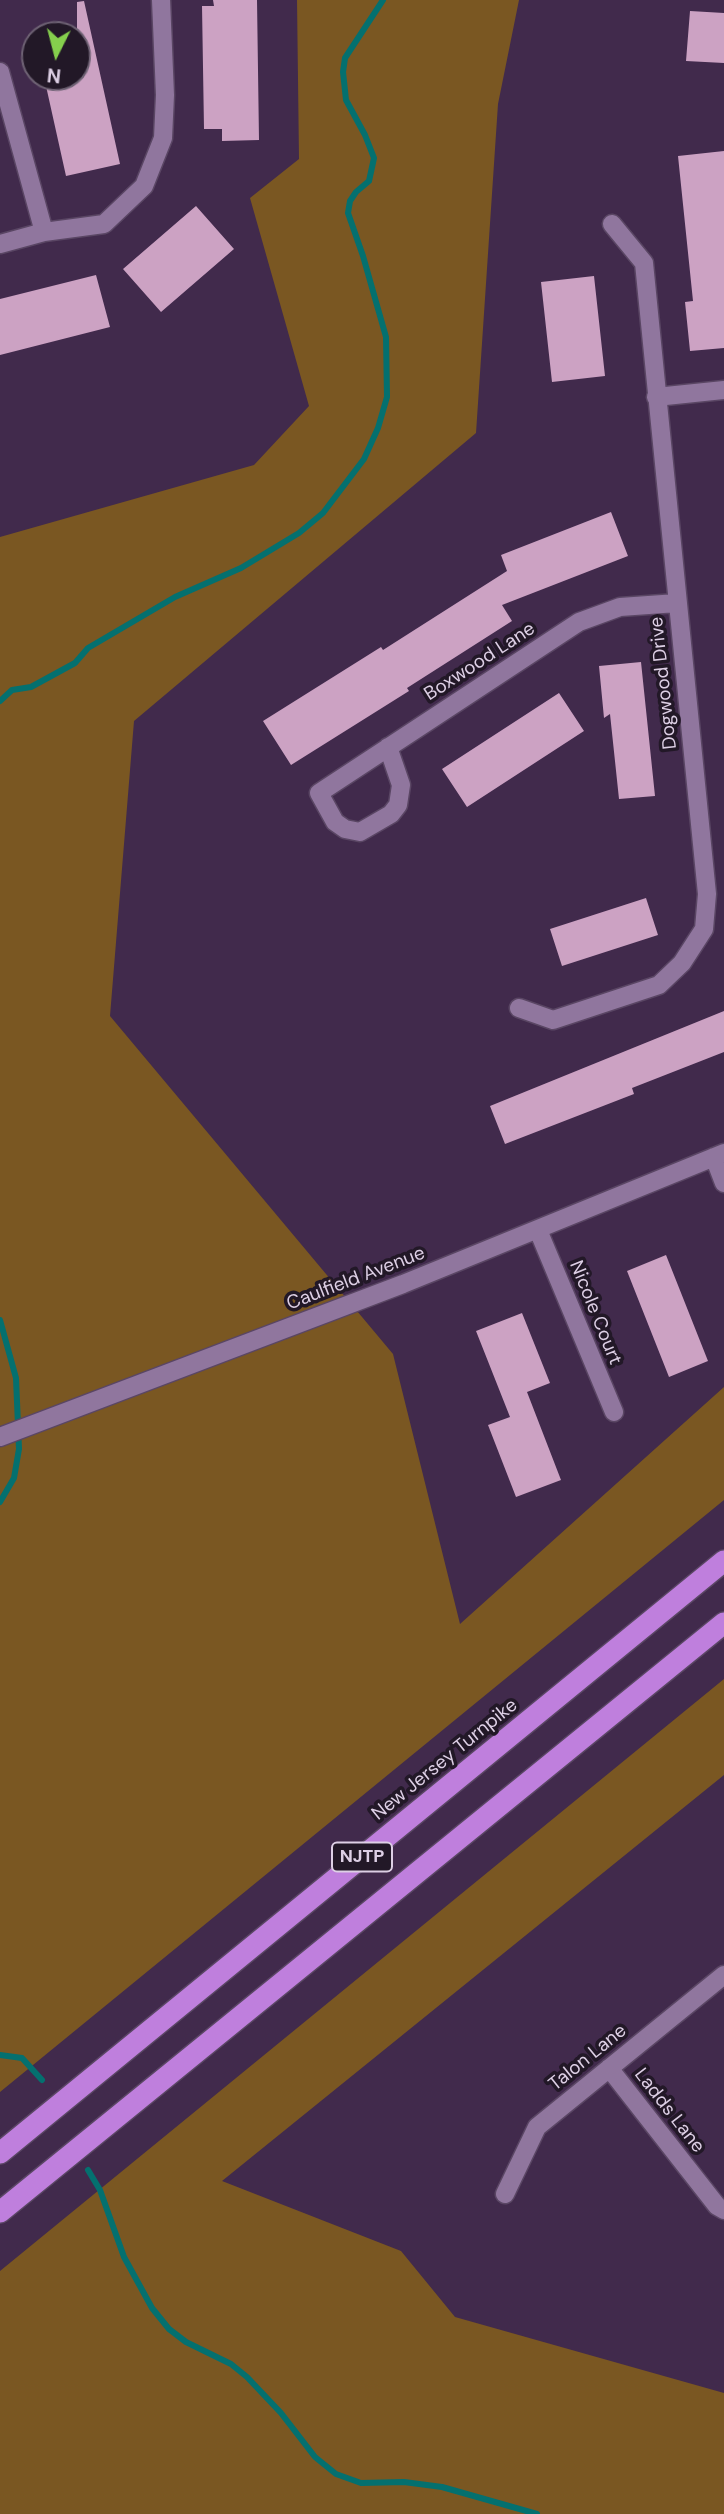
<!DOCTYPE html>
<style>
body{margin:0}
#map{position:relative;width:724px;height:2514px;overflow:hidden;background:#412a4c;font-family:"DM Sans",sans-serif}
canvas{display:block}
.north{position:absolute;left:21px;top:21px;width:70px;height:70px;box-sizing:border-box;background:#221827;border:2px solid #6d6173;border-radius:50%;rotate:186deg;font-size:19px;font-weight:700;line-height:28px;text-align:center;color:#ddcfe5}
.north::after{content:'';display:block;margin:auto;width:24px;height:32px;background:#85cf4d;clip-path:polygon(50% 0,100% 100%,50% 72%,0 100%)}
</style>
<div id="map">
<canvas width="724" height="2514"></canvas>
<div class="north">N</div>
</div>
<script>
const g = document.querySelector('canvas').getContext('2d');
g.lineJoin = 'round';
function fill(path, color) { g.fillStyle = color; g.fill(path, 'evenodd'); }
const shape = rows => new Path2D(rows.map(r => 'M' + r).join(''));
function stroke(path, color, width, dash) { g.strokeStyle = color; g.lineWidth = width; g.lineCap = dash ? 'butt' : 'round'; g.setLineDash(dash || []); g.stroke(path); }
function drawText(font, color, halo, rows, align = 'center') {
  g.font = font + ' "DM Sans",sans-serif'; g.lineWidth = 7; g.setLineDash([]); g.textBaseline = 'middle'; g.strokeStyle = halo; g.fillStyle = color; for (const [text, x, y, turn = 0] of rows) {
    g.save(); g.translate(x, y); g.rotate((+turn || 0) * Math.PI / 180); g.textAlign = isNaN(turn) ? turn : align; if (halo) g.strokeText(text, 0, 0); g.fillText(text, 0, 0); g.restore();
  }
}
const green = shape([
 [297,0,519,0,498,104,476,433,134,721,110,1016,393,1354,460,1624,724,1387,724,1500,0,2092,0,537,254,465,309,406,250,198,299,159],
 [724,1679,724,1775,222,2181,401,2251,455,2317,724,2393,724,2514,0,2514,0,2271]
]);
const stream = shape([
 [0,701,12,690,31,687,75,663,88,648,175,597,241,568,299,533,323,513,364,459,378,428,387,397,386,337,363,256,348,213,350,201,356,192,369,181,374,158,365,135,346,100,343,72,345,58,383,0],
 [0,1320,16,1378,19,1449,14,1478,0,1502],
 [0,2055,22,2058,42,2080],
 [88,2170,100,2190,124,2257,152,2308,169,2329,186,2342,231,2364,247,2377,281,2413,315,2457,336,2474,361,2483,404,2482,442,2487,537,2514]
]);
const building = shape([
 [213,0,257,0,259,140,222,141,222,129,204,129,202,6,214,6],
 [84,1,120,164,66,176,44,77,77,77,77,2],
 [690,11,724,13,724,63,686,61],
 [724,151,724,348,690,351,685,302,693,301,678,156],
 [196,206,234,249,161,312,123,269],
 [96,275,110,327,0,355,0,299],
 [594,276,605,376,552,382,541,282],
 [611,512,628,556,502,605,512,621,407,688,409,691,291,765,263,721,381,647,383,650,507,571,501,555],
 [641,662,655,796,619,799,610,714,604,718,599,666],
 [559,693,584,731,467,807,442,769],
 [646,898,658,935,562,966,550,929],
 [724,1011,724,1052,632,1088,634,1094,505,1144,490,1106],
 [666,1255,708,1361,669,1377,627,1271],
 [522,1313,550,1383,527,1392,561,1480,516,1497,488,1425,510,1417,476,1331]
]);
const minor = shape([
 [0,72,44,232],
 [0,244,44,232,104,224,144,186,163,138,165,95,161,0],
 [656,397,724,390],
 [388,747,401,785,398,805,391,814,360,832,345,829,335,822,319,793,579,622,620,607,677,603],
 [519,1008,553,1020,659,985,682,963,704,929,707,894,644,263,612,224],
 [714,1157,724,1183],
 [538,1230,614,1412],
 [0,1437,403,1284,724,1153],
 [609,2068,717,2206,724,2210],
 [505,2194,537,2127,724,1975]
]);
const highway = shape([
 [0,2153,724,1561],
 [0,2212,724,1623]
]);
const shields = [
 [362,1857,60]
];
const shieldNames = [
 ["NJTP",362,1857]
];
const streetNames = [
 ["Boxwood Lane",480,662,-33],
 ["Dogwood Drive",664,683,-96],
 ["Caulfield Avenue",356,1279,-21],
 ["Nicole Court",595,1313,68],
 ["New Jersey Turnpike",445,1760,-39],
 ["Talon Lane",588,2058,-39],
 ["Ladds Lane",669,2111,52]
];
fill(green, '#7a5722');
stroke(stream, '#04706f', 6);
fill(building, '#cca2c3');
stroke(minor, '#5a4664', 21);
stroke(highway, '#5a4664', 24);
stroke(minor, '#90769e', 18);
stroke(highway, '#bf7fdd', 21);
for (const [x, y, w] of shields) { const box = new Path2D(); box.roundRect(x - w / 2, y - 14.5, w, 29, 5); g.fillStyle = '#221827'; g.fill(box); stroke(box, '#ddcfe5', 2); }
drawText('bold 18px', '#ddcfe5', null, shieldNames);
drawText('19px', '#ddcfe5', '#221827', streetNames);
</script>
